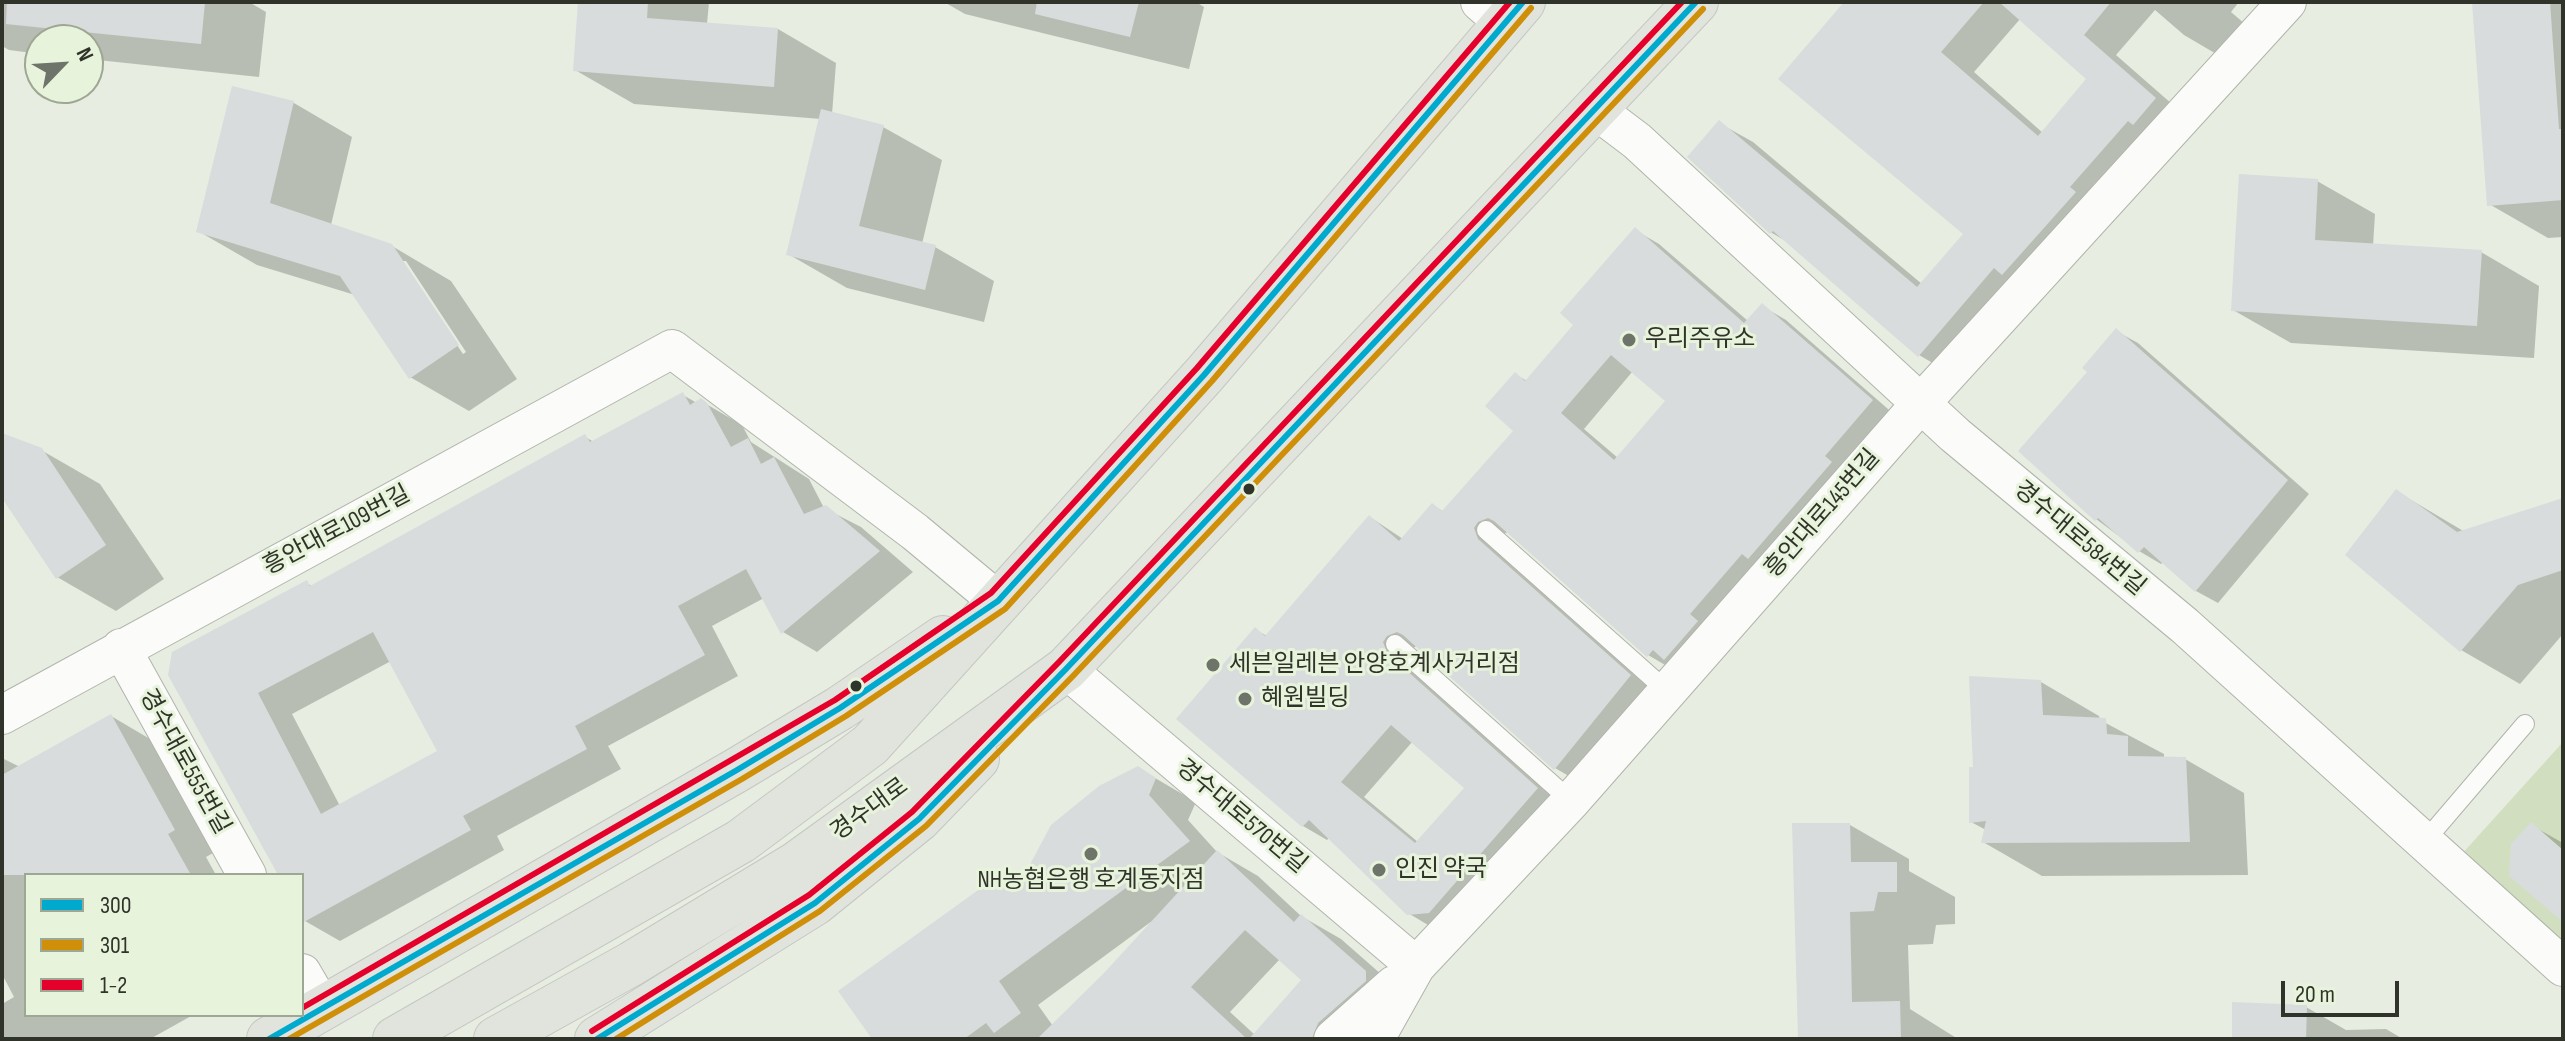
<!DOCTYPE html>
<meta charset="utf-8">
<style>
body{margin:0}
#map{position:relative;width:2565px;height:1041px;overflow:hidden;background:#e7ede1;font-family:"Sofia Sans Condensed",sans-serif}
canvas{display:block}
.frame{position:absolute;inset:0;border:4px solid #2f332a;pointer-events:none}
.legend{position:absolute;left:24px;top:873px;width:280px;height:144px;box-sizing:border-box;background:#e8f3db;border:2px solid #9ea694;margin:0;padding:10px 14px;list-style:none;font-size:24px;color:#2f332a}
.legend li{display:flex;align-items:center;gap:16px;height:40px}
.legend b{width:40px;border:2px solid #9ea694}
.north{position:absolute;left:24px;top:24px;width:80px;height:80px;box-sizing:border-box;background:#e8f3db;border:2px solid #9ea694;border-radius:50%;rotate:65deg;font-size:22px;font-weight:700;line-height:32px;text-align:center;color:#2f332a}
.north::after{content:'';display:block;margin:auto;width:28px;height:36px;background:#6f746a;clip-path:polygon(50% 0,100% 100%,50% 72%,0 100%)}
.scale{position:absolute;left:2281px;top:981px;width:118px;height:36px;box-sizing:border-box;border:4px solid #2f332a;border-top:0;padding-left:10px;font-size:24px;line-height:28px;white-space:nowrap;color:#2f332a;-webkit-text-stroke:6px #e8f3db;paint-order:stroke}
</style>
<div id="map">
<canvas width="2565" height="1041"></canvas>
<div class="frame"></div>
<ul class="legend">
<li><b style="height:10px;background:#00a9ce"></b>300</li>
<li><b style="height:10px;background:#cf8f08"></b>301</li>
<li><b style="height:10px;background:#e4002b"></b>1-2</li>
</ul>
<div class="north">N</div>
<div class="scale">20 m</div>
</div>
<script>
const g = document.querySelector('canvas').getContext('2d');
g.lineJoin = 'round';
function fill(path, color) { g.fillStyle = color; g.fill(path, 'evenodd'); }
const shape = rows => new Path2D(rows.map(r => 'M' + r).join(''));
function stroke(path, color, width, dash) { g.strokeStyle = color; g.lineWidth = width; g.lineCap = dash ? 'butt' : 'round'; g.setLineDash(dash || []); g.stroke(path); }
function drawText(font, color, halo, rows, align = 'center') {
  g.font = font + ' "Sofia Sans Condensed","Noto Sans KR",sans-serif'; g.lineWidth = 6; g.setLineDash([]); g.textBaseline = 'middle'; g.strokeStyle = halo; g.fillStyle = color; for (const [text, x, y, turn = 0] of rows) {
    g.save(); g.translate(x, y); g.rotate((+turn || 0) * Math.PI / 180); g.textAlign = isNaN(turn) ? turn : align; if (halo) g.strokeText(text, 0, 0); g.fillText(text, 0, 0); g.restore();
  }
}
const green = shape([
 [2563,742,2563,967,2451,866]
]);
const shadow = shape([
 [2,2,249,2,266,12,259,77,88,59,88,40,40,40,40,54,9,50,2,46],
 [580,2,709,2,707,24,778,29,836,63,832,114,883,127,942,160,922,244,935,247,994,281,984,322,847,288,788,254,821,119,634,104,575,70],
 [944,2,1196,2,1204,7,1189,69,965,14],
 [1847,2,2239,2,2231,12,2245,24,2218,55,2184,35,2155,10,2116,55,2188,118,1953,375,1919,355,1793,245,1772,233,1690,157,1719,123,1753,142,1922,284,1966,233],
 [2021,18,2089,78,2043,133,1974,72],
 [2474,2,2563,2,2563,237,2548,238,2489,204],
 [233,88,294,103,352,137,331,225,392,246,451,281,517,379,469,411,410,377,355,295,257,265,198,231],
 [401,261,406,261,466,352,463,354],
 [2317,181,2375,214,2373,246,2481,252,2539,286,2534,358,2291,343,2233,310],
 [1635,230,1659,244,1748,321,1762,306,1786,320,1896,416,1672,669,1648,655,1509,531,1501,536,1654,690,1579,782,1555,768,1418,645,1410,650,1561,803,1433,928,1408,913,1330,837,1327,840,1303,826,1256,630,1267,636,1370,517,1403,539,1433,505,1444,512,1516,430,1515,374,1527,381,1576,324],
 [1633,371,1668,400,1618,458,1584,429],
 [1413,741,1467,787,1418,842,1364,797],
 [2116,331,2138,343,2309,494,2218,603,2196,591,2163,562,2161,564,2139,551,2096,519,2090,372],
 [683,395,697,403,701,401,742,425,751,442,809,479,824,508,861,527,913,572,817,652,783,632,764,598,712,626,738,676,608,746,621,769,497,836,504,850,340,941,305,921,302,915,302,875,280,875,171,675,307,583,313,587,585,437,594,442],
 [391,661,440,752,340,806,292,714],
 [2,436,41,450,100,484,164,579,116,611,57,577,2,496],
 [2396,491,2465,532,2563,501,2563,634,2520,684,2461,650],
 [2041,682,2099,716,2100,720,2164,754,2164,758,2185,759,2244,793,2248,875,2042,876,1983,842,1986,830,1971,822,1975,769],
 [111,716,150,739,213,853,206,857,216,875,26,875,26,1015,193,1015,150,1039,2,1039,2,1004,14,997,2,974,2,758,20,767],
 [1138,768,1196,802,1188,820,1217,852,1258,876,1301,916,1341,939,1406,996,1369,1039,875,1039,1006,873,1023,882],
 [1152,921,1105,975,1053,1026,1038,1005],
 [1280,959,1304,980,1255,1035,1230,1012],
 [1850,825,1909,859,1909,871,1955,897,1955,924,1936,925,1933,944,1908,945,1910,1009,1958,1039,1800,1039],
 [2531,825,2563,843,2563,920],
 [2306,1007,2346,1030,2386,1029,2403,1039,2234,1039]
]);
const building = shape([
 [7,2,205,2,201,44,6,24],
 [578,2,648,2,647,18,778,28,774,87,573,71],
 [1037,2,1139,2,1130,37,1035,14],
 [1844,2,1984,2,1941,52,2038,136,2086,79,1999,2,2111,2,2084,35,2156,98,2133,125,2128,121,2070,187,2076,192,2002,275,1994,268,1918,357,1773,231,1770,234,1687,157,1719,120,1917,287,1963,234,1778,79],
 [2472,2,2550,2,2559,129,2563,129,2563,200,2487,206],
 [232,86,294,101,270,203,392,244,459,345,409,379,340,276,196,232],
 [821,109,884,125,859,226,936,245,925,290,786,255],
 [2239,174,2318,179,2315,240,2482,250,2477,326,2231,311],
 [1635,227,1744,323,1762,303,1873,400,1825,456,1832,462,1748,559,1742,554,1690,614,1698,621,1664,660,1653,650,1647,657,1494,521,1488,518,1478,522,1474,528,1478,539,1631,675,1554,770,1403,635,1397,632,1387,636,1383,642,1387,653,1538,788,1429,913,1407,915,1309,820,1302,827,1176,719,1255,627,1265,636,1369,515,1399,541,1432,503,1442,511,1513,431,1485,406,1515,372,1525,381,1573,325,1560,313],
 [1611,355,1665,401,1614,460,1561,413],
 [1391,725,1464,788,1415,843,1341,782],
 [2116,328,2288,480,2195,592,2144,547,2138,553,2098,518,2095,521,2018,451,2087,372,2082,368],
 [683,392,690,405,701,398,707,403,731,447,748,438,761,464,774,457,804,514,826,505,880,551,781,634,746,569,678,606,705,655,575,726,587,749,463,816,471,830,302,923,302,875,278,875,168,675,172,652,307,580,310,586,585,434,590,442],
 [373,632,437,751,321,814,258,693],
 [2,433,42,448,106,545,56,579,2,498],
 [2396,489,2457,532,2563,498,2563,570,2518,585,2460,652,2345,555],
 [1969,676,2041,680,2043,715,2106,718,2107,734,2128,736,2128,756,2186,757,2190,842,1981,843,1986,821,1969,823,1969,767,1973,767],
 [111,714,175,830,168,834,191,875,2,875,2,775],
 [1138,766,1156,778,1149,795,1190,841,999,981,1021,1013,994,1033,986,1023,964,1039,872,1039,838,991,1006,870,1018,887,1051,825,1099,786],
 [2531,822,2563,850,2563,922,2509,876,2511,844],
 [1792,823,1850,823,1851,862,1897,862,1897,892,1878,892,1874,911,1850,912,1852,1002,1900,1001,1901,1039,1798,1039],
 [1217,850,1294,922,1301,914,1366,971,1366,981,1318,1023,1312,1039,1249,1039,1301,980,1245,930,1191,987,1247,1039,1037,1039,1104,973],
 [2232,1002,2307,1005,2306,1039,2232,1039]
]);
const lane = shape([
 [1486,530,1667,691],
 [1395,644,1571,801],
 [2425,841,2525,724]
]);
const street = shape([
 [1480,2,1504,23],
 [1596,110,1637,141,1955,435,2185,626,2563,967],
 [121,648,247,875],
 [1066,669,1416,966],
 [2,715,672,349,915,532,998,601],
 [302,973,323,1009],
 [1333,1039,1394,985],
 [1375,1039,1416,966,1571,801,1922,402,2287,2]
]);
const primary = shape([
 [269,1039,737,770,840,708,943,638],
 [395,1039,741,841,870,745,1204,375,1523,2],
 [496,1039,631,964,796,864,1066,669,1696,2],
 [597,1039,815,903,919,819,977,759]
]);
const bus1 = shape([
 [269,1039,737,770,840,708,998,601,1204,375,1523,2],
 [597,1039,815,903,919,819,1066,669,1696,2]
]);
const bus2 = shape([
 [289,1039,742,779,846,716,1005,609,1212,381,1531,8],
 [616,1039,820,911,926,826,1073,676,1703,9]
]);
const bus3 = shape([
 [302,1008,835,700,991,593,1197,368,1510,2],
 [592,1031,809,895,912,812,1059,662,1682,2]
]);
const markers = [
 [1629,340,8,"#6f746a"],
 [1249,489,7,"#2f332a"],
 [1213,665,8,"#6f746a"],
 [856,686,7,"#2f332a"],
 [1245,699,8,"#6f746a"],
 [1091,854,8,"#6f746a"],
 [1379,870,8,"#6f746a"]
];
const poiNames = [
 ["우리주유소",1645,340],
 ["세븐일레븐 안양호계사거리점",1229,665],
 ["혜원빌딩",1261,699],
 ["인진 약국",1395,870],
 ["NH농협은행 호계동지점",1091,881,"center"]
];
const streetNames = [
 ["흥안대로145번길",1823,514,-49],
 ["흥안대로109번길",337,531,-28],
 ["경수대로584번길",2079,539,40],
 ["경수대로555번길",184,762,61],
 ["경수대로",870,810,-36],
 ["경수대로570번길",1241,817,40]
];
fill(green, '#d1dfc0');
fill(shadow, '#0003');
fill(building, '#d8dcdc');
stroke(lane, '#b0b4ab', 20);
stroke(street, '#b0b4ab', 40);
stroke(primary, '#c5c8c2', 46);
stroke(lane, '#fbfcfa', 18);
stroke(street, '#fbfcfa', 38);
stroke(primary, '#e1e4dd', 44);
stroke(bus1, '#00a9ce', 6);
stroke(bus2, '#cf8f08', 6);
stroke(bus3, '#e4002b', 6);
for (const [x, y, r, color] of markers) { const dot = new Path2D(); dot.arc(x, y, r, 0, 2 * Math.PI); g.fillStyle = color; g.fill(dot); stroke(dot, '#e8f3db', 3); }
drawText('24px', '#2f332a', '#e8f3db', poiNames, 'left');
drawText('24px', '#2f332a', '#e8f3db', streetNames);
</script>
